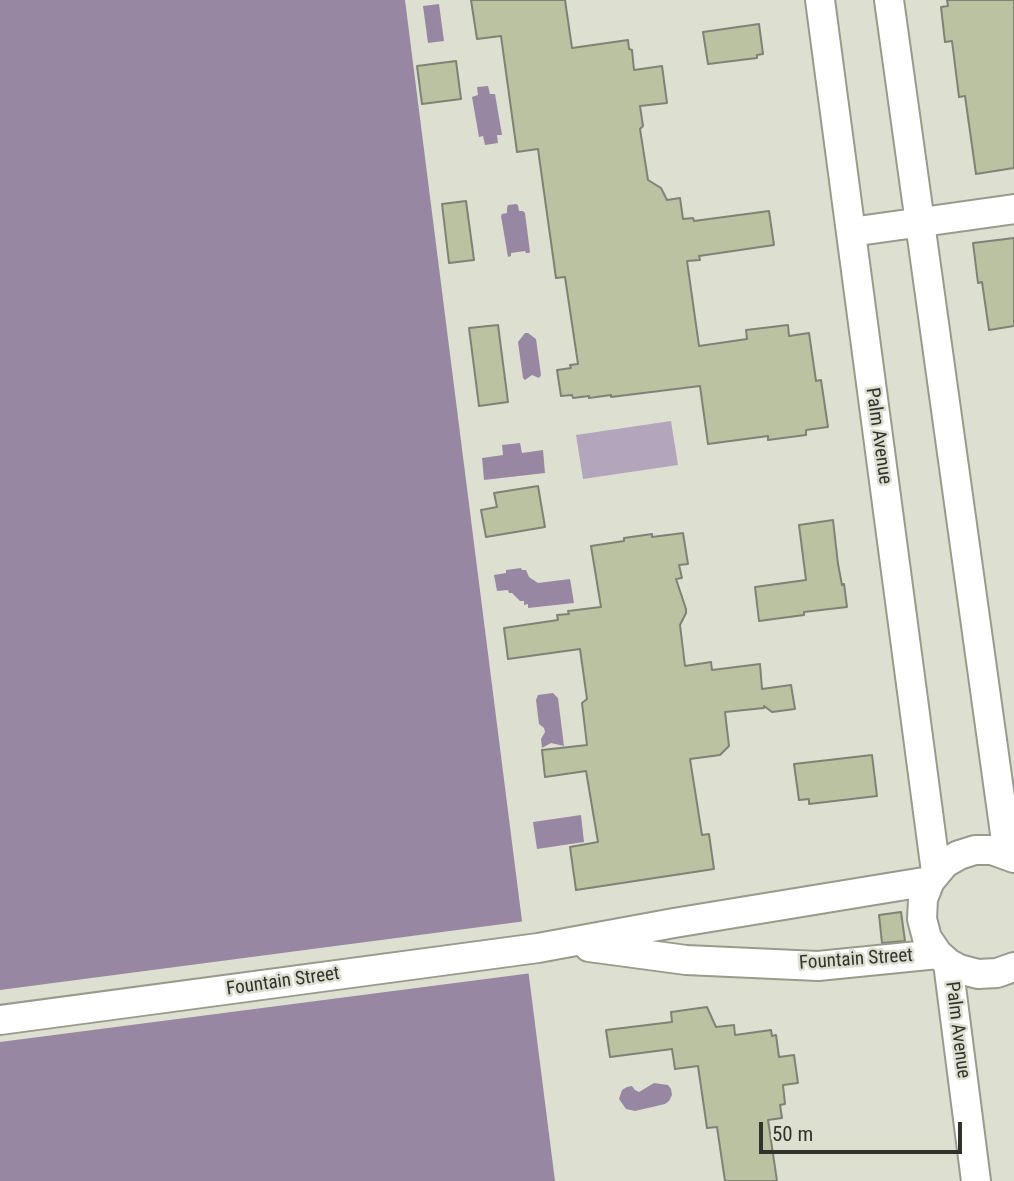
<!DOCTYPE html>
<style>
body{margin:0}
#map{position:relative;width:1014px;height:1181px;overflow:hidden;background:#dde0d1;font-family:"Roboto Condensed",sans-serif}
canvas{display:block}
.scale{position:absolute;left:759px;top:1122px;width:203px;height:32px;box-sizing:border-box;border:4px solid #31322c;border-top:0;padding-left:9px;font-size:21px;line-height:24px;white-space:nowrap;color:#31322c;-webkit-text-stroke:5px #dde0d1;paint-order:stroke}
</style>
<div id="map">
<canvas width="1014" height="1181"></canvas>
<div class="scale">50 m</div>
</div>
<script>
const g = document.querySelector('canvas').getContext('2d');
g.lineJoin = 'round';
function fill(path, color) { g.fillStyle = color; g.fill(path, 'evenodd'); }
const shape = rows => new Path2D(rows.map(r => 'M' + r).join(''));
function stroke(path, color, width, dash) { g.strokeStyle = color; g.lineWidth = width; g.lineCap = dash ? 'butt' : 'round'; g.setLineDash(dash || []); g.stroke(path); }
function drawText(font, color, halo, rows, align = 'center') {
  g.font = font + ' "Roboto Condensed",sans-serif'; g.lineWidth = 5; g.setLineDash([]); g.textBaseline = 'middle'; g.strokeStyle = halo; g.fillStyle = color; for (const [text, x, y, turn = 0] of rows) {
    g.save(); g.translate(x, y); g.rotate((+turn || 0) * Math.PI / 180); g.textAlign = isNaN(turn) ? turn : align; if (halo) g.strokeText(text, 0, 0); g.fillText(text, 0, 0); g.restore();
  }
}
const green = shape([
 [671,421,678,465,583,479,576,435]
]);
const water = shape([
 [0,0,405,0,555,1181,0,1181],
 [439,4,444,41,428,43,423,6],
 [488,86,490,94,495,94,502,135,497,135,498,143,485,145,483,136,479,137,472,97,478,95,477,87],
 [516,204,518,205,519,211,523,211,525,213,530,252,529,253,526,253,525,251,511,253,511,256,508,257,501,216,502,214,507,213,507,208,508,205],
 [525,333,528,333,536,339,541,375,539,378,532,375,525,380,523,378,518,342],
 [520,443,522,453,543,450,545,473,484,480,482,458,503,455,502,445],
 [521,568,522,570,526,570,529,577,538,583,570,579,574,603,528,608,528,604,524,605,524,601,520,601,512,593,509,593,508,590,497,591,494,575,506,573,506,570],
 [553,693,558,698,564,746,551,743,542,748,541,739,545,732,544,728,539,724,536,700,538,695],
 [581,815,584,842,537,849,533,822],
 [654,1083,668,1085,671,1089,672,1095,669,1101,665,1104,635,1111,626,1109,619,1099,622,1090,627,1087,632,1086,635,1090,639,1092]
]);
const pier = shape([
 [526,921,532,973,0,1042,0,990]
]);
const building = shape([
 [471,0,565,0,572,48,628,40,629,49,632,50,634,70,662,66,667,103,640,106,643,126,640,129,648,180,661,188,667,200,680,198,683,219,693,218,694,221,769,211,774,245,699,256,700,260,687,261,699,346,747,339,746,330,788,325,789,336,809,333,816,381,821,380,828,427,806,430,806,435,768,440,768,436,708,444,700,386,611,397,611,395,589,398,589,396,573,398,572,395,561,396,557,370,571,368,570,365,578,364,565,277,556,278,538,149,517,152,501,36,477,39,471,0],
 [947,0,1014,0,1014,168,976,174,965,96,959,97,952,41,945,42,941,7,948,6,947,0],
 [759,24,763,54,757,55,757,58,708,64,703,32,759,24],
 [456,61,461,99,422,104,417,66,456,61],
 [466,201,474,260,449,263,442,204,466,201],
 [1014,238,1014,326,989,330,982,282,978,283,973,243,1014,238],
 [498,325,508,402,479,406,469,328,498,325],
 [538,486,545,527,486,537,481,510,497,507,494,493,538,486],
 [833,520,838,564,842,585,844,584,847,607,804,612,804,615,759,621,755,587,806,580,799,525,833,520],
 [683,533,688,564,679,565,682,578,676,579,686,609,686,613,680,625,685,666,711,662,712,670,760,664,762,689,791,685,795,709,772,712,764,706,764,708,725,712,729,746,720,755,690,759,702,835,709,834,714,869,576,890,570,847,598,842,586,771,545,777,542,750,587,745,582,703,587,699,580,649,508,659,504,628,558,620,557,615,569,614,568,611,601,607,591,546,624,541,624,538,652,534,652,537,683,533],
 [872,755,877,796,809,804,809,799,799,800,794,764,872,755],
 [901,912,905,941,882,943,879,915,901,912],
 [707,1007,716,1027,734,1025,735,1035,771,1030,772,1036,776,1035,779,1057,794,1055,798,1083,783,1085,785,1104,780,1105,782,1118,768,1120,777,1181,725,1181,717,1127,707,1128,698,1066,675,1069,672,1049,610,1057,606,1030,672,1022,671,1012,707,1007]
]);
const minor = shape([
 [820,0,936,872],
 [889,0,1008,855],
 [851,232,1014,209],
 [1014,858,992,850,975,850,959,855,945,863,930,881,923,899,922,919,927,938,938,954,948,963,959,969,978,974,997,973,1014,967],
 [589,947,686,960,818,966,938,954],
 [948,963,976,1181],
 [0,1020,538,948,674,923,930,881]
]);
const streetNames = [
 ["Palm Avenue",878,436,82],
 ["Fountain Street",856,960,-4],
 ["Fountain Street",283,982,-8],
 ["Palm Avenue",957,1030,83]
];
fill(green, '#b3a5bb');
fill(water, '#9887a2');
fill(pier, '#dde0d1');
fill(building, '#bbc2a2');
stroke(building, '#7f8274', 2);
stroke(minor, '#989b8c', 32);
stroke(minor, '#fff', 28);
drawText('19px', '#31322c', '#dde0d1', streetNames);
</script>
